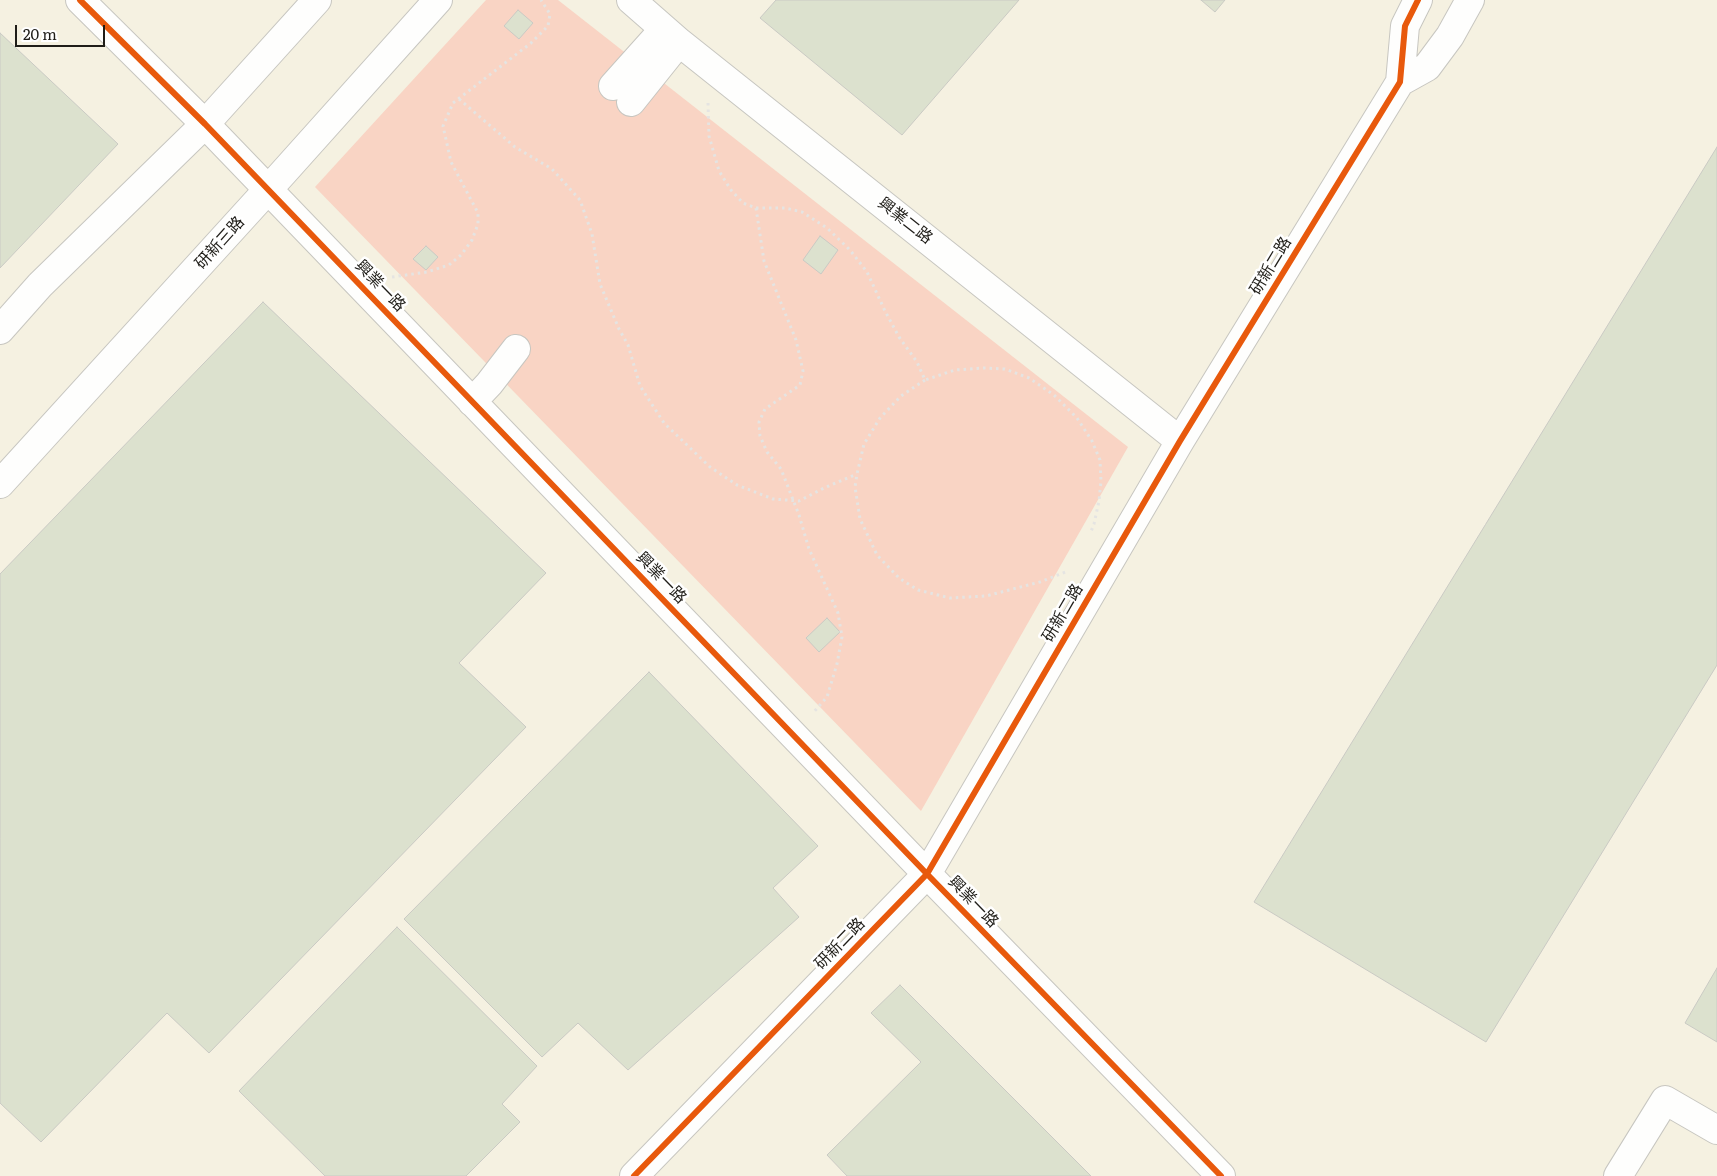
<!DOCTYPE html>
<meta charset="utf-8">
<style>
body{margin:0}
#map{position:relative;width:1717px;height:1176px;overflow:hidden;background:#faf9f2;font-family:Literata,serif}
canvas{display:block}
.scale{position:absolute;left:15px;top:25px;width:90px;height:22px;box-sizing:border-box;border:2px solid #1f1d18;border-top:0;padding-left:6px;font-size:15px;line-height:18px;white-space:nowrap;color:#1f1d18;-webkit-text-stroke:4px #fff;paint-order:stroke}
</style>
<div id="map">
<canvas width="1717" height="1176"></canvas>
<div class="scale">20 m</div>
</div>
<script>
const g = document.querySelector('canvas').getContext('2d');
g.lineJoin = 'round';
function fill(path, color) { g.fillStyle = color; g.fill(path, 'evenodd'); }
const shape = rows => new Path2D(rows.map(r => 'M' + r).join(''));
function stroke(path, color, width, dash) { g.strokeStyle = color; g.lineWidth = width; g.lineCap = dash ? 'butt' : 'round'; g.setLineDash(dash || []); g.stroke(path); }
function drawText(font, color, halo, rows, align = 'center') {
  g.font = font + ' Literata,"Noto Sans TC",serif'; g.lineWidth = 5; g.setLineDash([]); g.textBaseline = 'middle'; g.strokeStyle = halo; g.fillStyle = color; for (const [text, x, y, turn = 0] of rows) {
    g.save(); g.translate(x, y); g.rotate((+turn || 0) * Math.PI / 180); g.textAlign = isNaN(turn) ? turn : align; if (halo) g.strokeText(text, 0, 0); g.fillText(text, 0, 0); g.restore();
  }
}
const built = shape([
 [0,0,1717,0,1717,1176,0,1176]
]);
const green = shape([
 [486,0,558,0,1128,447,921,811,315,187]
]);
const building = shape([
 [776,0,1019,0,902,135,760,18,776,0],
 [1201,0,1225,0,1215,12,1201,0],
 [518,10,533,23,519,39,504,26,518,10],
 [0,33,118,144,0,268,0,33],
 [1717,147,1717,665,1486,1042,1254,902,1717,147],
 [820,236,838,250,821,274,803,260,820,236],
 [426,246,438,257,426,270,413,259,426,246],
 [263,302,546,573,459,663,526,727,209,1053,167,1013,41,1142,0,1103,0,574,263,302],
 [827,618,840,632,819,652,806,638,827,618],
 [649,672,818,846,773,888,799,917,628,1070,578,1023,542,1057,404,919,649,672],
 [397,927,537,1066,502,1104,520,1122,466,1176,325,1176,239,1091,397,927],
 [1717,968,1717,1042,1685,1023,1717,968],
 [900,985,1091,1176,847,1176,827,1155,921,1062,871,1013,900,985]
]);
const path = shape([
 [459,99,515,147,552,169,580,200,592,234,600,284,619,329,628,345,640,386,664,423,710,467,737,485,773,499,799,501,824,488,857,474],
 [708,103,709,136,719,171,731,190,743,203,756,208,785,208,802,212,827,228,850,250,867,272,885,311,899,337,917,362,925,380,955,370,984,368,1005,369,1029,378,1054,395,1077,418,1092,441,1100,460,1101,481,1099,501,1094,524,1090,534],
 [756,208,764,261,796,340,803,371,800,385,765,409,759,422,760,436,767,452,781,469,799,515,809,549,838,613,842,637,837,664,827,697,813,713],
 [392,277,427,272,449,265,461,255,472,240,478,224,478,213,451,162,443,126,453,103,531,43,548,26,550,14,541,0],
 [925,380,901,396,880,418,864,444,857,474,855,487,860,519,877,555,899,578,918,590,950,598,986,596,1040,582,1068,571]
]);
const minor = shape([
 [80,0,205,124,927,874,1221,1176],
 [631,0,679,42,1180,441],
 [1400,82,1427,67,1450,36,1470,0],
 [613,86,664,29],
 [631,102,679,42],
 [0,330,40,285,205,124,317,0],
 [472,402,489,384,516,349],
 [0,484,283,173,438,0],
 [634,1176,927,874,1180,441,1400,82,1405,26,1418,0],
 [1618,1176,1665,1100,1717,1130]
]);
const cycleway = shape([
 [80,0,205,124,927,874,1221,1176],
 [634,1176,927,874,1180,441,1400,82,1405,26,1418,0]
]);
const streetNames = [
 ["興業二路",905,221,38],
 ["研新三路",220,243,-48],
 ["研新二路",1271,266,-59],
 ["興業一路",380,286,46],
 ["興業一路",661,578,46],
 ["研新二路",1063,613,-60],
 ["興業一路",973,902,46],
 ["研新二路",840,944,-46]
];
fill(built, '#f5f1e1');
fill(green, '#f9d4c4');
fill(building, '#dce1ce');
stroke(building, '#cacac4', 1);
stroke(minor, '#c7c6c0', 30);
stroke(path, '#e5e4e2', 3, [2.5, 4]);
stroke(minor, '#fefefd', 28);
stroke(cycleway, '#e8590c', 6);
drawText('16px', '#1f1d18', '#fff', streetNames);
</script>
